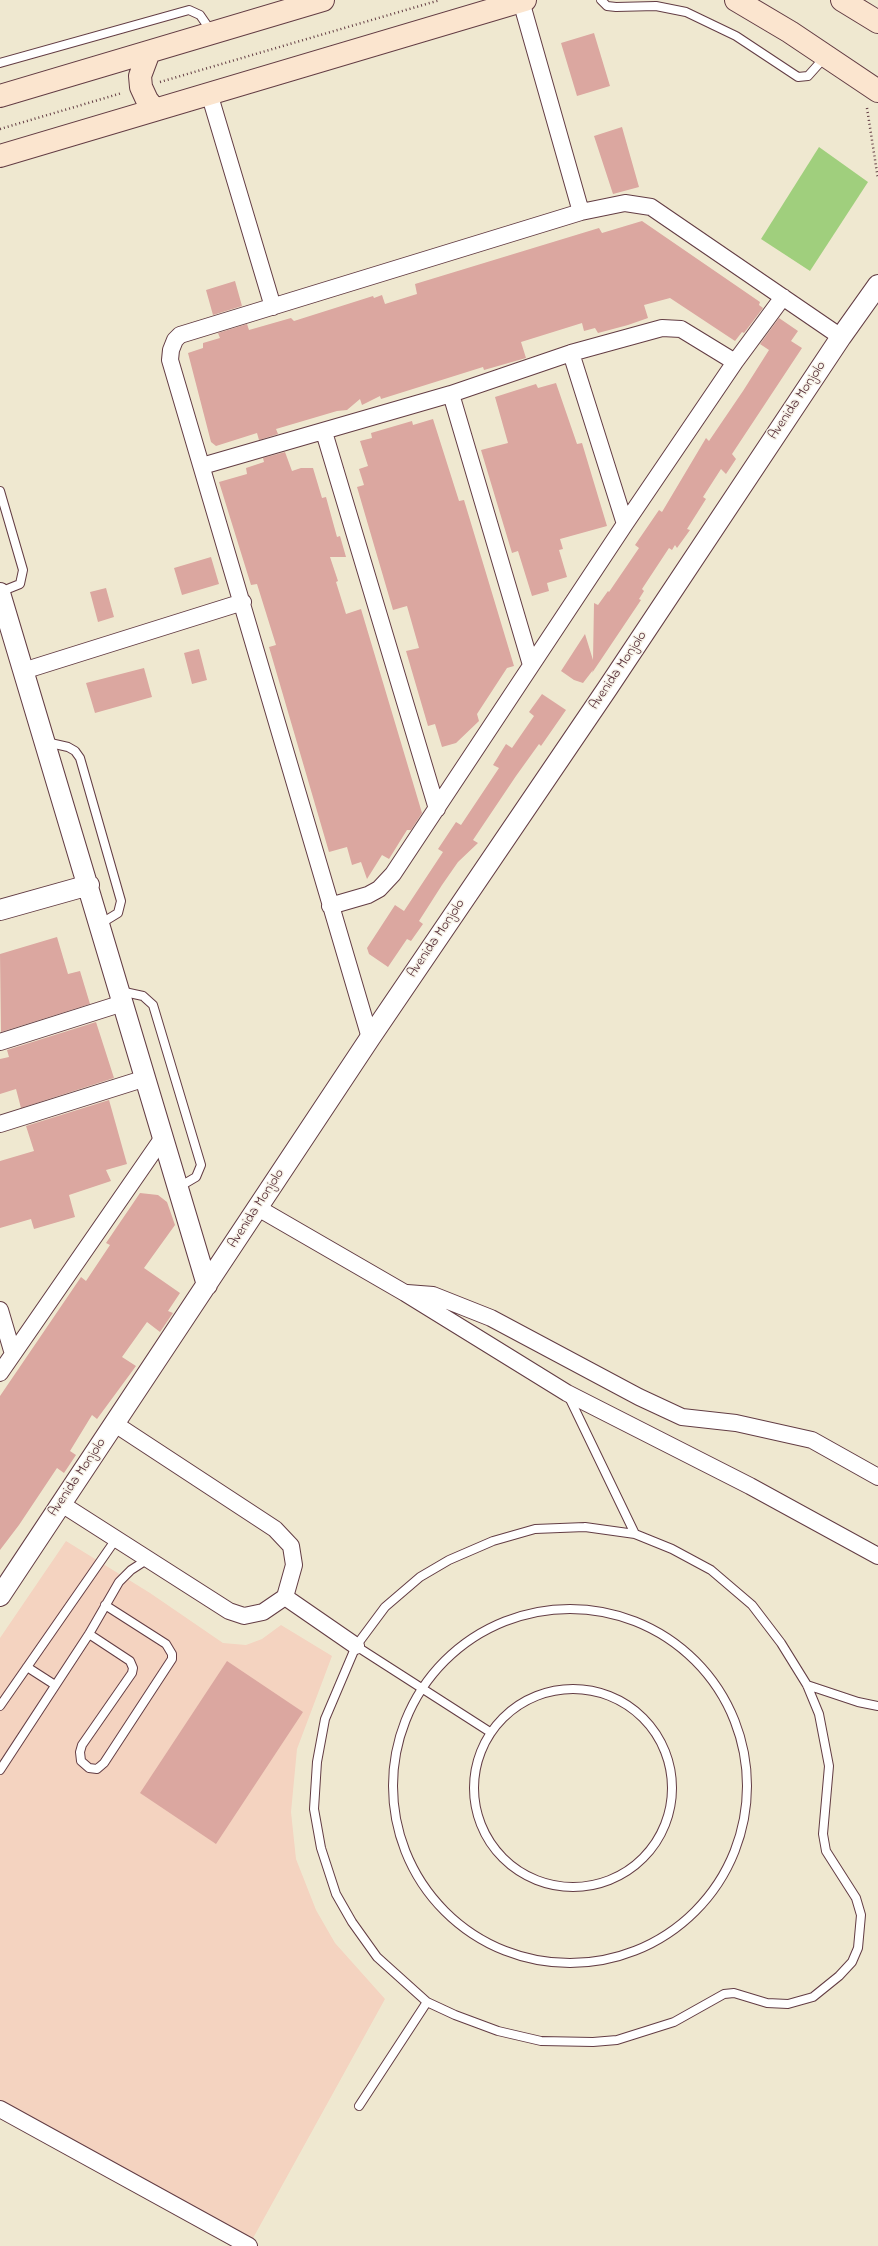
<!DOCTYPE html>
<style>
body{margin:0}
canvas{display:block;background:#efe8d0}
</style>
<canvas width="878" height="2246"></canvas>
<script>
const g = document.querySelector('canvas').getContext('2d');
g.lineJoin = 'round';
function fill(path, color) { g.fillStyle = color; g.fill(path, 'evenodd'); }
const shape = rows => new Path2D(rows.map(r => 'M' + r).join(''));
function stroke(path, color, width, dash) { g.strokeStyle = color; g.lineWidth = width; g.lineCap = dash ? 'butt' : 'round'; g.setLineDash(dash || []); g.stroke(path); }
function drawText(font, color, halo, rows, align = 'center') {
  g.font = font + ' "Indie Flower",sans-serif'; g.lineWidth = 3; g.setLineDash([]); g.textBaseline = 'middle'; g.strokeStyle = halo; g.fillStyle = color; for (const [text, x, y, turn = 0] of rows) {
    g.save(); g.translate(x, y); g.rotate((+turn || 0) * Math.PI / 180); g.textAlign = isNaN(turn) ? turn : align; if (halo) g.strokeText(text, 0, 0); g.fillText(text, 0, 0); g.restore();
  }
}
const built = shape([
 [66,1541,150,1593,223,1643,246,1645,262,1639,281,1625,332,1656,297,1749,291,1812,296,1859,316,1910,335,1943,385,1999,252,2240,0,2105,0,1638]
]);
const green = shape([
 [819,147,868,182,810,271,761,239]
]);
const building = shape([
 [594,33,610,86,577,96,561,43],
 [622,127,639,187,613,194,594,136],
 [642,221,760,302,759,305,763,308,744,333,742,332,735,341,670,298,644,305,648,318,628,325,598,333,595,328,584,331,582,323,521,342,526,358,484,370,483,367,381,399,380,396,362,405,360,399,347,410,337,411,276,429,278,434,259,440,257,433,216,446,211,442,188,353,203,348,203,343,220,338,218,333,247,324,249,330,291,318,294,321,373,296,374,298,382,295,385,304,417,294,415,284,599,228,602,233],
 [235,281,242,306,213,315,206,290],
 [779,318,798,331,791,341,802,348,732,454,736,459,726,474,721,469,703,497,706,499,687,529,690,530,677,548,675,545,672,550,669,548,642,589,644,591,639,599,641,600,592,673,593,670,583,683,574,680,561,671,585,634,593,660,594,603,598,605,608,591,609,592,639,548,635,545,659,510,662,512,706,438,709,441,743,391,769,350,760,344],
 [556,383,577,444,582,443,607,526,560,539,563,549,559,550,567,577,547,583,549,591,532,596,518,551,512,553,481,450,508,443,495,397,536,384,538,388],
 [433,419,459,501,464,500,514,666,507,668,477,714,479,721,456,743,442,747,435,724,428,726,406,651,419,648,407,606,393,610,357,487,364,485,359,469,368,466,360,441,372,438,371,433,412,421,413,425],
 [285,452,292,471,301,468,313,468,322,498,326,497,337,537,340,536,346,557,330,557,338,581,336,582,346,614,361,609,422,813,411,830,407,830,389,859,382,855,367,879,361,862,352,865,347,847,329,852,269,647,276,645,257,584,251,585,219,482,247,474,246,468,264,462,263,458],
 [211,557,219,584,182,595,174,568],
 [106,588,114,617,98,622,90,592],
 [199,649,207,680,192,684,184,653],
 [144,668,152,697,95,713,86,683],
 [542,694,566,710,541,746,539,744,516,776,473,840,478,843,458,862,442,885,419,921,423,924,411,941,407,939,388,967,369,954,367,948,395,905,404,911,443,852,438,849,456,822,461,825,499,768,493,765,506,744,512,748,534,716,529,712],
 [57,937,68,974,80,971,90,1004,1,1032,0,954],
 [96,1022,114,1078,21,1108,16,1089,0,1094,0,1059,9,1057,7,1050],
 [109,1100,127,1164,106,1170,111,1181,69,1195,75,1217,34,1229,31,1219,0,1228,0,1161,34,1151,26,1126],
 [140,1193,158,1195,167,1202,175,1225,144,1268,180,1293,168,1311,173,1313,160,1332,147,1322,122,1357,136,1366,97,1419,92,1415,70,1451,76,1455,64,1473,57,1468,19,1525,0,1550,0,1396,81,1277,86,1281,110,1245,106,1243],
 [227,1661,303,1712,216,1844,140,1793]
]);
const path = shape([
 [160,82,440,0],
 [867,108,878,179],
 [0,129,122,93]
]);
const service = shape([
 [601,0,607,6,616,7,656,6,686,12,736,36,798,77,808,76,825,57],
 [0,63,189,10,200,15,211,31],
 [0,491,23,570,20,584,0,592],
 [46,742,68,747,75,751,80,758,121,901,118,913,100,924],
 [120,991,143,996,153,1005,201,1165,196,1177,179,1187],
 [568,1395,635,1534],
 [585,1527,635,1534,672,1549,711,1570,752,1605,781,1643,807,1685,819,1714,829,1766,823,1834,826,1851,856,1898,861,1915,858,1948,852,1962,839,1976,813,1997,788,2004,767,2003,734,1993,724,1994,674,2022,617,2040,593,2042,541,2041,498,2031,455,2015,427,2002,377,1957,352,1922,336,1894,321,1848,314,1809,317,1762,325,1719,356,1646,385,1607,420,1577,449,1560,493,1541,535,1529,585,1527],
 '393 1786a177 177 0 1 1 354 0a177 177 0 1 1-354 0Z',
 [89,1634,130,1661,133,1668,132,1673,82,1745,80,1752,81,1761,89,1768,97,1769,104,1763,172,1659,172,1654,166,1644,105,1605],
 [356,1646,490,1732],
 [27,1667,55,1685],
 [807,1685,858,1702,878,1706],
 '474 1788a99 99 0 1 1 198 0a99 99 0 1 1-198 0Z',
 [0,1706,116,1539],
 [0,1770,89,1634,119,1582,131,1570,148,1559],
 [359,2106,427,2002]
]);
const minor = shape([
 [521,1,581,212],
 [209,93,273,307],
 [571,353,625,524],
 [451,394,531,665],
 [324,432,437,809],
 [202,466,451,394,571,353,662,328,681,329,735,362],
 [23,671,243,602],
 [330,906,368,895,379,889,393,874,625,524,735,362,783,297],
 [370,1038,170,360,171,350,175,340,180,335,581,212,625,203,651,207,841,337],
 [0,1042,123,1003],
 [0,1124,146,1078],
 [258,1208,405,1293,567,1393,750,1486,878,1556],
 [407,1293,433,1295,491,1318,639,1397,682,1417,736,1423,812,1440,878,1477],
 [0,1310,13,1354],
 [0,1373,164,1136],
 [60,1503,229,1611,244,1616,263,1612,285,1597,294,1565,291,1546,275,1529,115,1424],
 [285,1597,356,1646],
 [0,2109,249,2246]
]);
const tertiary = shape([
 [0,593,207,1285],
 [0,910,89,885],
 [0,1596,370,1038,607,689,841,337,878,285]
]);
const secondary = shape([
 [736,0,790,32,878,91],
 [842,0,878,22],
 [149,52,140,76,141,87,147,100,155,110],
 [0,96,323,0],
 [0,156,525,0]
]);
const streetNames = [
 ["Avenida Monjolo",798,401,-56],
 ["Avenida Monjolo",619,671,-56],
 ["Avenida Monjolo",437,939,-56],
 ["Avenida Monjolo",257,1209,-57],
 ["Avenida Monjolo",78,1478,-56]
];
fill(built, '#f4d3c0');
fill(green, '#a0cf7d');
fill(building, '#dba7a0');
stroke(service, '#633d44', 10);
stroke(minor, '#633d44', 18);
stroke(tertiary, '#633d44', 22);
stroke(secondary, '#633d44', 24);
stroke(path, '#633d44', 2.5, [1, 3]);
stroke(service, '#fff', 8);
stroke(minor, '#fff', 16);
stroke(tertiary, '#fff', 20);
stroke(secondary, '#fbe5cf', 22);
drawText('14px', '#4a1f2b', '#f7f3e8', streetNames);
</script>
